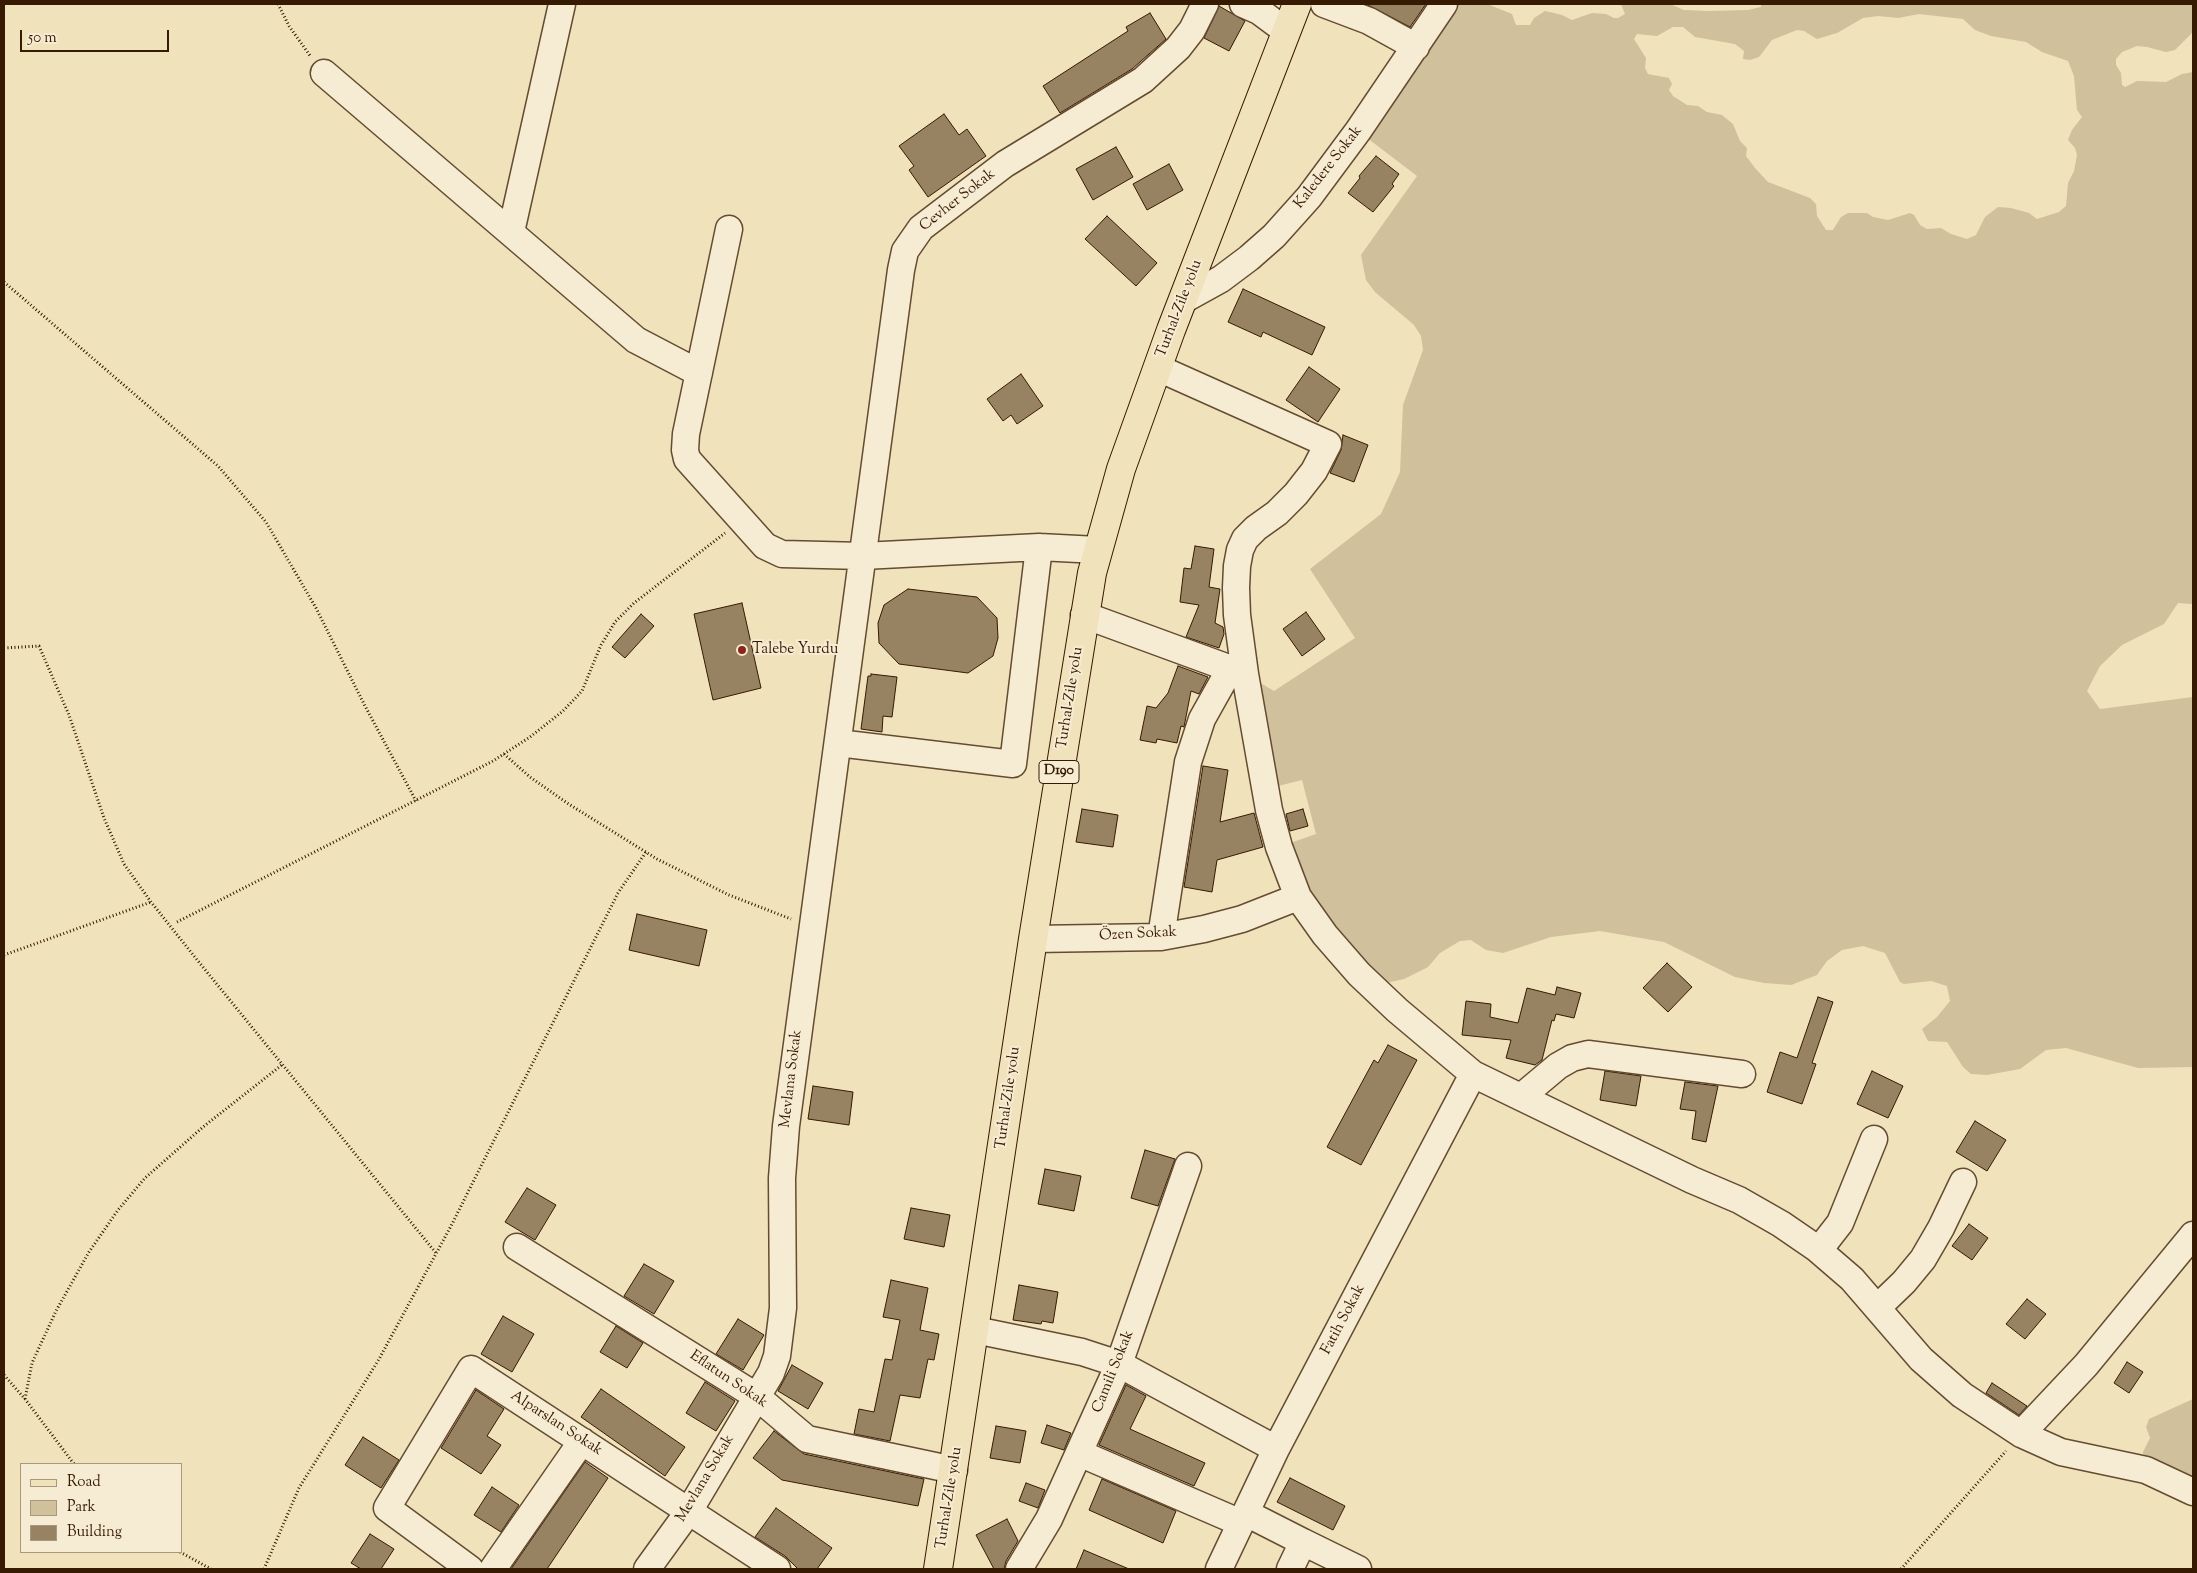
<!DOCTYPE html>
<meta charset="utf-8">
<style>
body{margin:0}
#map{position:relative;width:2197px;height:1573px;overflow:hidden;background:#f0e2bb;font-family:"Sorts Mill Goudy",serif}
canvas{display:block}
.frame{position:absolute;inset:0;border:5px solid #361a01;pointer-events:none}
.legend{position:absolute;left:20px;top:1463px;width:162px;height:90px;box-sizing:border-box;background:#f5ecd3;border:1px solid #a9987f;margin:0;padding:6px 9px;list-style:none;font-size:15px;color:#361a01}
.legend li{display:flex;align-items:center;gap:10px;height:25px}
.legend b{width:25px;border:1px solid #a9987f}
.scale{position:absolute;left:20px;top:30px;width:149px;height:22px;box-sizing:border-box;border:2px solid #361a01;border-top:0;padding-left:6px;font-size:15px;line-height:18px;white-space:nowrap;color:#361a01;-webkit-text-stroke:4px #f5ecd3;paint-order:stroke}
</style>
<div id="map">
<canvas width="2197" height="1573"></canvas>
<div class="frame"></div>
<ul class="legend">
<li><b style="height:6px;background:#f0e2bb"></b>Road</li>
<li><b style="height:14px;background:#d0c09b"></b>Park</li>
<li><b style="height:14px;background:#978262"></b>Building</li>
</ul>
<div class="scale">50 m</div>
</div>
<script>
const g = document.querySelector('canvas').getContext('2d');
g.lineJoin = 'round';
function fill(path, color) { g.fillStyle = color; g.fill(path, 'evenodd'); }
const shape = rows => new Path2D(rows.map(r => 'M' + r).join(''));
function stroke(path, color, width, dash) { g.strokeStyle = color; g.lineWidth = width; g.lineCap = dash ? 'butt' : 'round'; g.setLineDash(dash || []); g.stroke(path); }
function drawText(font, color, halo, rows, align = 'center') {
  g.font = font + ' "Sorts Mill Goudy",serif'; g.lineWidth = 4; g.setLineDash([]); g.textBaseline = 'middle'; g.strokeStyle = halo; g.fillStyle = color; for (const [text, x, y, turn = 0] of rows) {
    g.save(); g.translate(x, y); g.rotate((+turn || 0) * Math.PI / 180); g.textAlign = isNaN(turn) ? turn : align; if (halo) g.strokeText(text, 0, 0); g.fillText(text, 0, 0); g.restore();
  }
}
const green = shape([
 [1444,4,1487,4,1512,14,1516,25,1530,25,1534,18,1545,11,1562,15,1572,20,1592,13,1606,14,1614,18,1618,18,1625,14,1621,4,1670,4,1684,10,1708,11,1748,10,1761,7,1761,4,2193,4,2192,33,2175,50,2166,52,2147,47,2137,46,2122,52,2116,59,2116,65,2121,73,2122,85,2125,87,2137,81,2166,82,2182,74,2193,72,2193,604,2178,603,2164,624,2122,645,2100,666,2087,691,2100,709,2193,697,2193,1067,2138,1068,2066,1048,2046,1050,2020,1069,1987,1075,1971,1074,1963,1067,1947,1042,1928,1041,1922,1029,1937,1017,1950,1001,1947,986,1931,981,1904,984,1900,982,1885,953,1863,946,1842,950,1827,961,1817,975,1791,985,1764,983,1735,977,1664,942,1600,931,1551,937,1503,953,1486,950,1471,940,1460,941,1440,953,1428,967,1404,979,1373,986,1279,847,1316,834,1302,780,1266,789,1245,674,1274,691,1355,638,1310,569,1381,514,1400,472,1403,405,1423,350,1421,336,1414,325,1375,292,1366,280,1361,255,1417,176,1358,131],
 [1919,14,1963,19,1975,30,1991,36,2026,42,2042,52,2068,61,2074,76,2077,110,2082,117,2072,130,2068,140,2075,148,2077,155,2074,171,2068,183,2066,206,2059,212,2037,219,2029,213,2011,208,1998,207,1985,217,1976,235,1967,239,1951,234,1941,228,1927,229,1920,225,1914,215,1910,213,1888,220,1873,217,1867,213,1848,213,1841,217,1833,230,1826,230,1817,216,1816,204,1810,198,1768,182,1755,168,1746,156,1747,148,1740,141,1733,124,1722,115,1707,112,1698,106,1687,105,1673,96,1669,90,1672,84,1669,78,1648,74,1645,68,1646,58,1634,39,1637,34,1657,36,1673,27,1683,27,1695,37,1735,44,1744,51,1743,59,1750,60,1759,57,1772,40,1797,30,1804,31,1817,39,1837,33,1863,18,1878,16,1898,18],
 [2193,1399,2193,1492,2146,1470,2143,1452,2150,1438,2146,1427,2149,1419]
]);
const building = shape([
 [1366,4,1426,4,1410,27,1366,4],
 [1219,6,1245,21,1229,51,1204,38,1219,6],
 [1150,13,1166,39,1132,69,1060,113,1043,86,1128,31,1126,27,1150,13],
 [944,114,959,135,967,129,986,156,928,197,909,170,914,166,899,146,944,114],
 [1116,147,1133,177,1093,200,1076,169,1116,147],
 [1376,156,1399,174,1392,184,1394,186,1373,212,1348,193,1360,178,1359,176,1376,156],
 [1169,164,1183,190,1147,210,1133,184,1169,164],
 [1107,216,1157,263,1136,286,1085,239,1107,216],
 [1243,289,1325,327,1312,355,1263,332,1261,337,1228,322,1243,289],
 [1309,367,1340,389,1318,422,1286,400,1309,367],
 [1021,374,1043,406,1017,424,1011,415,1003,421,987,399,1021,374],
 [1343,435,1368,445,1354,482,1330,473,1341,450,1343,435],
 [1195,546,1214,549,1209,587,1220,589,1215,623,1223,627,1224,634,1219,648,1186,637,1199,605,1180,602,1184,568,1191,569,1195,546],
 [908,589,977,597,997,618,998,638,993,656,968,673,899,664,879,643,878,623,884,605,908,589],
 [742,603,761,688,713,700,694,614,742,603],
 [1306,612,1325,639,1302,656,1283,629,1306,612],
 [641,614,654,626,625,658,612,647,641,614],
 [1178,666,1208,677,1199,694,1191,691,1184,727,1181,726,1177,743,1157,739,1156,743,1140,740,1147,706,1156,708,1168,693,1178,666],
 [871,674,897,677,892,717,883,716,882,732,861,729,868,676,871,676,871,674],
 [1203,766,1228,770,1220,822,1254,813,1263,847,1217,860,1212,892,1184,887,1203,766],
 [1082,809,1118,815,1113,847,1076,842,1082,809],
 [1303,809,1308,826,1290,831,1286,814,1303,809],
 [637,914,707,930,699,966,629,950,637,914],
 [1667,963,1692,987,1668,1012,1643,988,1667,963],
 [1557,987,1581,993,1574,1018,1556,1014,1554,1021,1552,1020,1542,1060,1535,1065,1506,1058,1511,1040,1462,1035,1466,1001,1491,1004,1490,1017,1518,1023,1527,988,1555,995,1557,987],
 [1818,997,1833,1002,1812,1063,1816,1064,1802,1104,1767,1092,1780,1052,1797,1058,1818,997],
 [1388,1045,1417,1060,1361,1165,1327,1147,1374,1060,1378,1063,1388,1045],
 [1605,1071,1641,1076,1636,1106,1600,1100,1605,1071],
 [1872,1071,1903,1086,1888,1118,1857,1104,1872,1071],
 [1685,1082,1718,1086,1706,1142,1692,1139,1696,1111,1680,1109,1685,1082],
 [813,1086,853,1092,849,1125,808,1119,813,1086],
 [1975,1121,2006,1140,1987,1171,1956,1152,1975,1121],
 [1145,1150,1175,1159,1158,1206,1131,1198,1145,1150],
 [1045,1169,1081,1176,1074,1211,1038,1204,1045,1169],
 [527,1188,556,1205,535,1240,505,1222,527,1188],
 [911,1208,950,1215,944,1247,904,1239,911,1208],
 [1969,1224,1988,1238,1972,1260,1952,1246,1969,1224],
 [644,1264,674,1281,654,1314,624,1296,644,1264],
 [891,1280,928,1288,920,1330,939,1334,934,1360,928,1359,920,1398,900,1395,890,1441,854,1434,859,1409,874,1412,885,1359,892,1360,900,1320,883,1317,891,1280],
 [1019,1285,1058,1292,1053,1323,1042,1321,1041,1324,1013,1320,1019,1285],
 [2027,1299,2046,1314,2025,1339,2006,1324,2027,1299],
 [503,1316,534,1334,512,1372,481,1354,503,1316],
 [738,1319,764,1335,743,1370,716,1354,738,1319],
 [616,1326,643,1343,627,1368,600,1352,616,1326],
 [2127,1362,2143,1372,2129,1393,2114,1383,2127,1362],
 [792,1365,823,1383,808,1409,778,1391,792,1365],
 [705,1382,735,1401,716,1431,686,1413,705,1382],
 [1992,1383,2027,1406,2019,1415,1986,1393,1992,1383],
 [1126,1385,1146,1396,1130,1429,1205,1463,1194,1486,1099,1445,1126,1385],
 [601,1389,685,1447,665,1476,581,1417,601,1389],
 [476,1390,504,1409,487,1436,501,1445,481,1474,441,1448,476,1390],
 [1047,1425,1071,1433,1064,1450,1041,1443,1047,1425],
 [996,1426,1026,1431,1020,1463,990,1458,996,1426],
 [774,1431,804,1454,924,1479,918,1506,782,1480,753,1458,774,1431],
 [363,1437,399,1460,381,1488,345,1465,363,1437],
 [585,1462,608,1478,547,1569,511,1569,585,1462],
 [1290,1478,1345,1506,1333,1530,1277,1502,1290,1478],
 [1102,1479,1176,1511,1163,1543,1089,1510,1102,1479],
 [1026,1483,1045,1490,1038,1508,1019,1501,1026,1483],
 [492,1487,519,1505,501,1532,474,1515,492,1487],
 [776,1508,832,1548,817,1569,798,1569,785,1556,755,1537,776,1508],
 [1007,1519,1018,1541,1006,1561,1004,1569,994,1569,976,1535,1007,1519],
 [370,1534,394,1549,381,1569,361,1569,351,1563,370,1534],
 [1084,1550,1129,1569,1076,1569,1084,1550]
]);
const path = shape([
 [278,4,289,26,311,57],
 [4,282,218,466,266,522,316,608,365,706,416,801],
 [4,648,39,646,69,715,104,818,124,864,151,902,198,961,436,1253],
 [504,754,530,777,567,803,657,859,729,895,791,919],
 [177,922,493,761,530,737,563,711,582,691,601,645,615,622,634,603,725,533],
 [4,955,151,902],
 [4,1375,25,1399,74,1464],
 [25,1399,32,1363,56,1311,89,1252,118,1210,145,1178,203,1127,283,1064],
 [180,1552,211,1569],
 [264,1569,299,1488,378,1361,451,1226,618,893,646,852],
 [1901,1569,2006,1451]
]);
const minor = shape([
 [1243,4,1259,11,1286,31],
 [1324,4,1369,21,1416,47],
 [324,73,636,340,699,373],
 [729,229,686,434,685,450,687,459,765,546,782,554,863,556,1039,547,1098,550],
 [511,232,562,4],
 [1183,300,1221,279,1249,258,1274,236,1309,197,1358,131,1444,4],
 [1158,368,1328,444,1314,471,1296,494,1277,513,1256,528,1245,539,1240,550,1237,566,1236,588,1237,615,1245,674],
 [1084,615,1245,674,1269,810,1279,847,1298,897,1325,935,1359,974,1397,1010,1473,1074,1692,1180,1739,1200,1781,1224,1816,1248,1852,1279,1921,1359,1962,1395,2021,1434,2061,1452,2146,1470,2193,1492],
 [838,743,1013,764,1039,547],
 [1161,937,1188,762,1202,719,1230,669],
 [1033,939,1161,937,1204,929,1242,919,1298,897],
 [1521,1097,1558,1066,1572,1058,1588,1054,1742,1074],
 [517,1247,756,1396,807,1439,954,1470],
 [1819,1250,1840,1223,1874,1139],
 [1877,1308,1904,1282,1923,1259,1941,1228,1963,1182],
 [975,1330,1082,1352,1119,1364,1276,1449],
 [2021,1434,2086,1365,2193,1235],
 [1079,1453,1241,1523],
 [1246,1513,1303,1542,1290,1569],
 [1303,1542,1358,1569],
 [470,1569,387,1508,471,1369,777,1569],
 [493,1569,582,1441],
 [647,1569,689,1511,771,1373,777,1356,783,1308,782,1178,786,1126,901,270,905,251,921,228,1005,164,1143,80,1178,48,1192,30,1205,4],
 [1019,1569,1049,1519,1119,1364,1188,1166],
 [1219,1569,1276,1449,1473,1074]
]);
const major = shape([
 [938,1569,1033,939,1092,573,1121,469,1171,330,1297,4]
]);
const markers = [
 [742,650,5,"#8f2418"]
];
const shields = [
 [1059,772,40]
];
const shieldNames = [
 ["D190",1059,772]
];
const streetNames = [
 ["Kaledere Sokak",1329,168,-52],
 ["Cevher Sokak",958,201,-38],
 ["Turhal-Zile yolu",1180,309,-69],
 ["Turhal-Zile yolu",1071,698,-81],
 ["Özen Sokak",1138,935,-3],
 ["Mevlana Sokak",792,1079,-83],
 ["Turhal-Zile yolu",1009,1098,-82],
 ["Fatih Sokak",1344,1320,-62],
 ["Camili Sokak",1114,1372,-68],
 ["Eflatun Sokak",728,1380,34],
 ["Alparslan Sokak",556,1424,33],
 ["Mevlana Sokak",706,1479,-59],
 ["Turhal-Zile yolu",950,1498,-81]
];
const poiNames = [
 ["Talebe Yurdu",752,650]
];
fill(green, '#d0c09b');
fill(building, '#978262');
stroke(building, '#361a01', 1);
stroke(minor, '#644c30', 29);
stroke(major, '#361a01', 30);
stroke(path, '#361a01', 3, [1, 2.5]);
stroke(minor, '#f5ecd3', 26);
stroke(major, '#f0e2bb', 28);
for (const [x, y, r, color] of markers) { const dot = new Path2D(); dot.arc(x, y, r, 0, 2 * Math.PI); g.fillStyle = color; g.fill(dot); stroke(dot, '#f5ecd3', 2); }
for (const [x, y, w] of shields) { const box = new Path2D(); box.roundRect(x - w / 2, y - 11.5, w, 23, 4); g.fillStyle = '#f5ecd3'; g.fill(box); stroke(box, '#361a01', 1); }
drawText('bold 14px', '#361a01', null, shieldNames);
drawText('15px', '#361a01', '#f5ecd3', streetNames);
drawText('15px', '#361a01', '#f5ecd3', poiNames, 'left');
</script>
